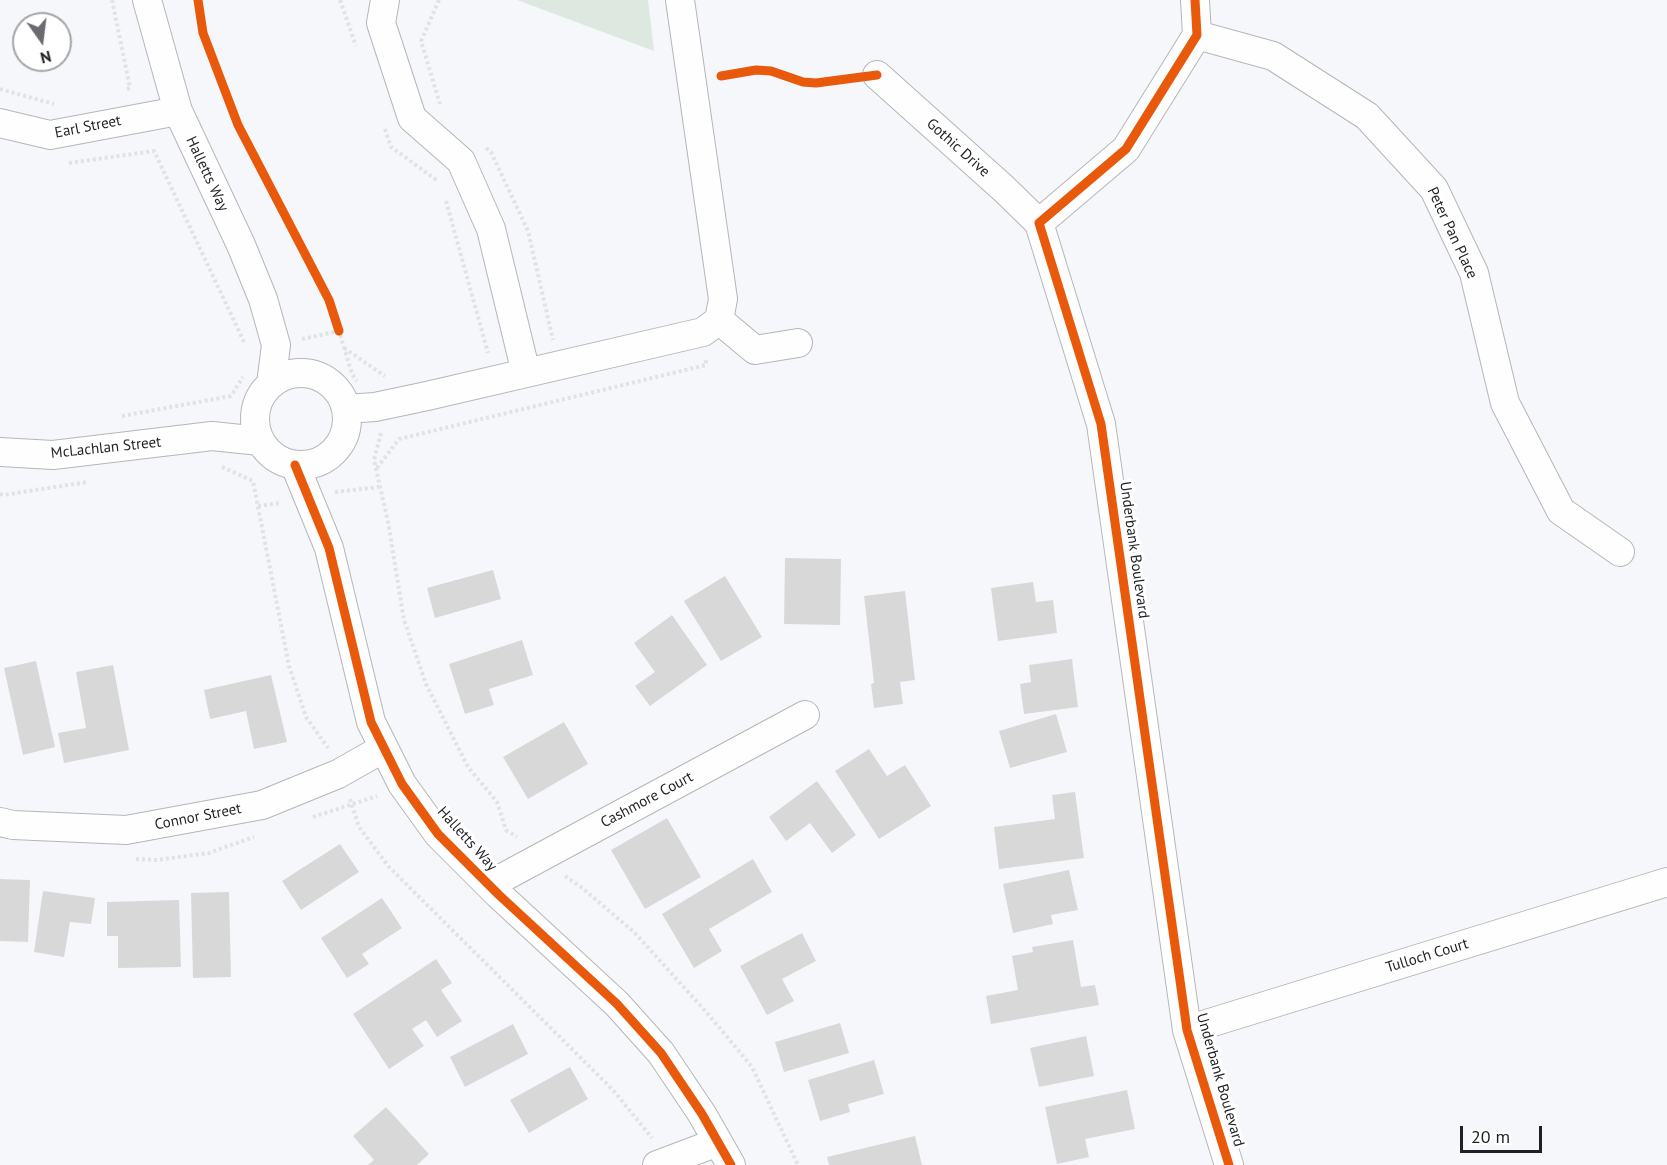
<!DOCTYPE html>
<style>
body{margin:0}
#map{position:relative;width:1667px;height:1165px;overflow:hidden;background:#f6f7fb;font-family:"PT Sans",sans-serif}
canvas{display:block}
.north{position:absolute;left:12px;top:12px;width:60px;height:60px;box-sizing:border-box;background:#fff;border:2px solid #a5a6a7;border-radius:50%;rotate:166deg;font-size:16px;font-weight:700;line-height:24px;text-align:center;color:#1f2023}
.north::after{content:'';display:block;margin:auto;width:21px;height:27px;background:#6a6b6f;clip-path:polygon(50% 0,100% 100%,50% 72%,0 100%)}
.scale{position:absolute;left:1460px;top:1126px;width:82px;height:27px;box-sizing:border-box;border:3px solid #1f2023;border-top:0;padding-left:8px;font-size:18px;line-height:21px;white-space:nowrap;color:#1f2023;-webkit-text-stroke:4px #fff;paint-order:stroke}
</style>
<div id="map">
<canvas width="1667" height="1165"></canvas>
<div class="north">N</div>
<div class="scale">20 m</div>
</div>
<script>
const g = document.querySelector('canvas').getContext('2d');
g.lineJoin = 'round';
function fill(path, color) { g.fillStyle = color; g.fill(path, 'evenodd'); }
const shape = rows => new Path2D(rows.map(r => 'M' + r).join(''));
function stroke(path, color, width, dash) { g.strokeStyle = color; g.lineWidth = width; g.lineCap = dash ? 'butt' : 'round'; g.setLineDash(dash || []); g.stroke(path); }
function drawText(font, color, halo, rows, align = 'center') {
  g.font = font + ' "PT Sans",sans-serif'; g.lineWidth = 6; g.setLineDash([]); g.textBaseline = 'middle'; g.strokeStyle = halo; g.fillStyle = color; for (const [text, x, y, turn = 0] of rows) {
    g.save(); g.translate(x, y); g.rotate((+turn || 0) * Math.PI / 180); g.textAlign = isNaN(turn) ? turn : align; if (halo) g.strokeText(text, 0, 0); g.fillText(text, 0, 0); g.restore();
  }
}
const green = shape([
 [517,0,648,0,654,51]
]);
const building = shape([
 [785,558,841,559,840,625,784,624],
 [493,570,501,599,435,618,427,588],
 [725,576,762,637,721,661,684,601],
 [1033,582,1036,602,1053,600,1057,633,998,641,991,588],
 [905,591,915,680,900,682,903,704,874,708,871,684,874,683,864,596],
 [672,615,707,665,650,706,635,686,655,672,634,643],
 [522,640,533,675,489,689,494,705,465,714,449,664],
 [1072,659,1078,707,1024,714,1020,684,1031,682,1029,665],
 [36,661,55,747,23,755,4,668],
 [113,665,129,750,64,763,58,733,86,728,76,672],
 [271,675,287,742,254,749,246,711,210,719,204,690],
 [1056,714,1067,752,1010,768,999,731],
 [564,722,588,764,528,799,503,757],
 [869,749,887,776,905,765,931,806,879,839,835,771],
 [817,781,856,835,832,853,810,823,786,841,769,817],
 [1075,792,1084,858,999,869,994,827,1055,819,1052,795],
 [667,818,701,877,645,909,611,850],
 [340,844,359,872,301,910,282,881],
 [753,859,772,892,709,929,722,951,694,968,662,914],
 [1069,870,1078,910,1051,915,1053,924,1013,933,1003,884],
 [0,879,30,880,28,942,0,941],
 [43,891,95,898,91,924,70,922,64,957,34,952],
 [229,892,231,977,193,978,191,893],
 [382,898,402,928,362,954,369,964,347,978,321,938],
 [179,900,181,967,118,968,118,936,107,936,107,902],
 [802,933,816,961,782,979,794,1001,767,1015,740,966],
 [1073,940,1081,987,1095,985,1099,1005,991,1024,986,996,1018,990,1012,956,1033,952,1032,947],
 [436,959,452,983,441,990,462,1021,437,1037,426,1020,412,1029,424,1046,389,1069,353,1014],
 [840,1023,849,1053,784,1072,775,1042],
 [513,1024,528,1054,465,1087,450,1057],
 [1086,1036,1094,1076,1039,1087,1030,1048],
 [874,1060,884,1094,848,1104,850,1112,820,1121,808,1080],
 [570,1067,588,1099,529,1133,510,1100],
 [1127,1090,1135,1129,1085,1139,1089,1157,1057,1164,1045,1107],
 [386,1107,429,1154,417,1165,368,1165,374,1160,353,1136],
 [915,1136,922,1165,829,1165,827,1157]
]);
const path = shape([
 [112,0,130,88,125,90],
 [340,0,356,46],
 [439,0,421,41,440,104],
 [0,89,54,104],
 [385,129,391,147,438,181],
 [486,148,491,152,528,231,553,340],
 [69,163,154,151,245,344],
 [446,201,488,353],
 [302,339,339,331,352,374,357,381],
 [344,348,385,376],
 [122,416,231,396,243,377],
 [381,433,374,460,388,522,404,620,426,684,468,767,497,802,506,830,517,837],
 [222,467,253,481,289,666,306,717,328,748],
 [377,468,399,439,706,365,706,360],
 [335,492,380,487],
 [0,494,3,495,88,482],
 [258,506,281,503],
 [350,799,359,827,389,867,613,1090,652,1138],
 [313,817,377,796],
 [136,859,156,860,209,853,254,837],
 [565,876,581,887,635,933,708,1014,752,1067,798,1165]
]);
const minor = shape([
 [147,0,178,111,241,245,263,299,276,345,271,384],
 [385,0,381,23,412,118,461,161,491,229,526,373],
 [1195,0,1197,35,1126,149,1039,223,1101,424,1187,1030,1229,1165],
 [1197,35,1273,56,1367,116,1434,189,1474,273,1505,403,1561,511,1620,552],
 [877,75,1003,188,1039,223],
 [0,123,50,135,178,111],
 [719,320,755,350,798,343],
 '255 419a46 46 0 1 1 92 0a46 46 0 1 1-92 0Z',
 [346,409,375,407,427,396,703,332,719,320,723,299,680,0],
 [0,452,53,455,212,436,260,441],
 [295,465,329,548,371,722,402,784,438,834,499,895,617,1004,661,1053,702,1114,731,1165],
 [0,822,13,825,126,830,262,805,338,774,384,748],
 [489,885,805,715],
 [1187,1030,1667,882],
 [657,1165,718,1142]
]);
const cycleway = shape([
 [198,0,203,33,238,125,329,300,339,331],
 [1195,0,1197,35,1126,149,1039,223,1101,424,1187,1030,1229,1165],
 [721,76,756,70,771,71,803,82,816,83,877,75],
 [295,465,329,548,371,722,402,784,438,834,499,895,617,1004,661,1053,702,1114,731,1165]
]);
const streetNames = [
 ["Earl Street",88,127,-11],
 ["Gothic Drive",958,148,42],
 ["Halletts Way",207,174,65],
 ["Peter Pan Place",1452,233,65],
 ["McLachlan Street",106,448,-6],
 ["Underbank Boulevard",1134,550,82],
 ["Cashmore Court",647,800,-28],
 ["Connor Street",198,817,-11],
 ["Halletts Way",467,839,48],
 ["Tulloch Court",1427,956,-17],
 ["Underbank Boulevard",1220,1080,74]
];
fill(green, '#dce8e0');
fill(building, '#d9d8d9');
stroke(minor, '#b5b6b9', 30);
stroke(path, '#e2e2e3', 4, [3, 3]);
stroke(minor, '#fefefe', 28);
stroke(cycleway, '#e8590c', 9);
drawText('15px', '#1f2023', '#fff', streetNames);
</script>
